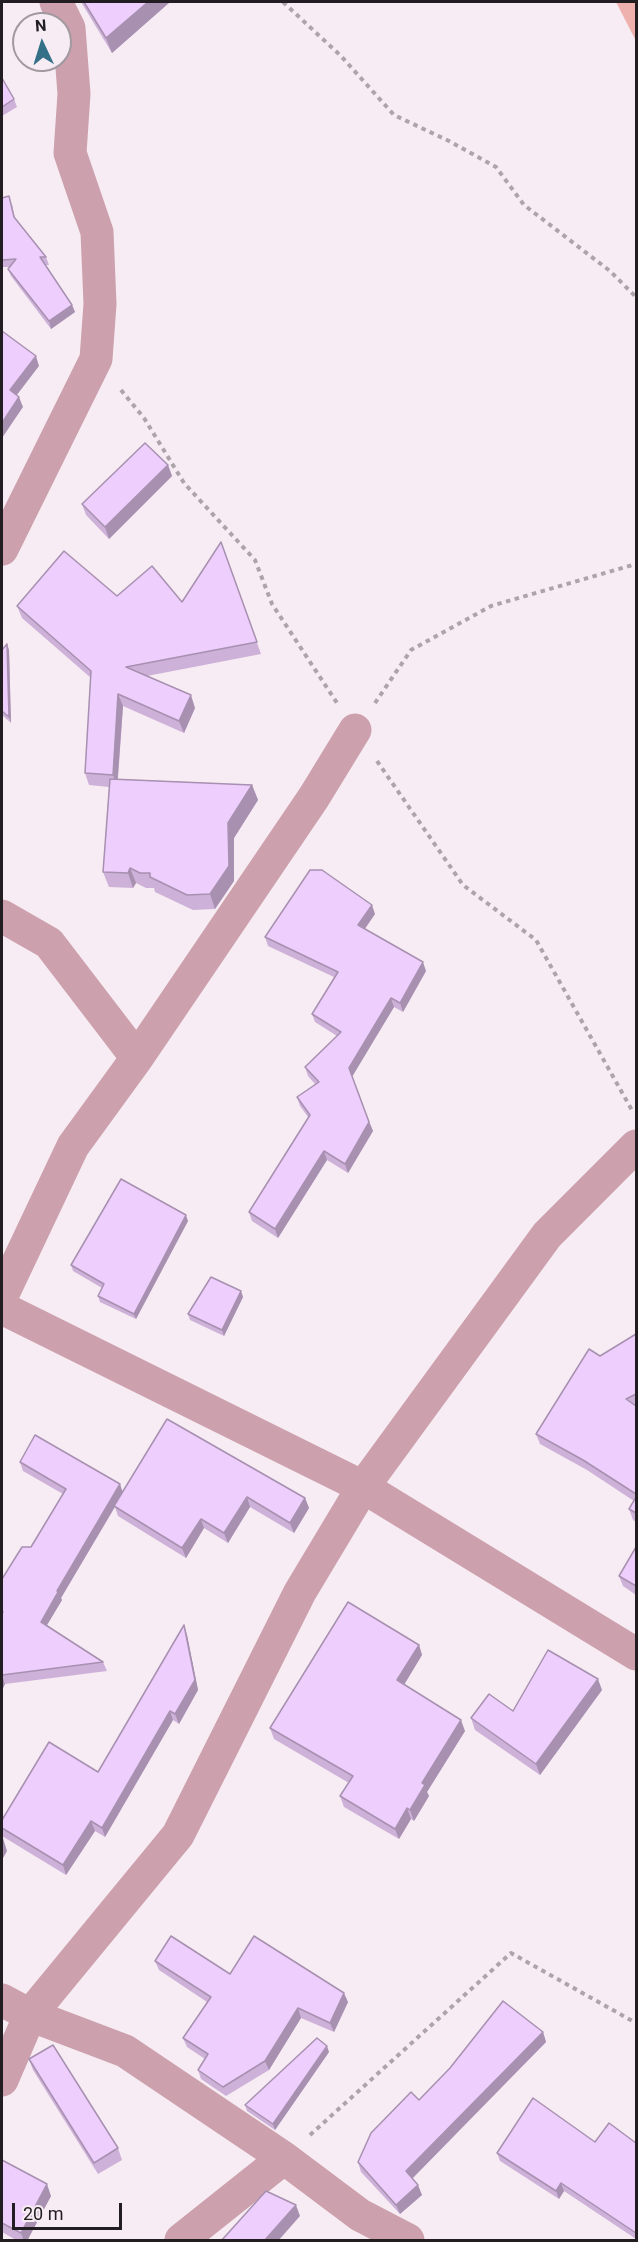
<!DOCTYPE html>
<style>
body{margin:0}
#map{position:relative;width:638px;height:2242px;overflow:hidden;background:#f7ecf3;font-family:Roboto,sans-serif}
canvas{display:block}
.frame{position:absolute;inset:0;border:3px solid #211d20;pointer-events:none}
.north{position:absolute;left:12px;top:12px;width:60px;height:60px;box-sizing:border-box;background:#f7ecf3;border:2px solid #a1999f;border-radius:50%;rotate:356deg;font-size:16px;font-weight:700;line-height:24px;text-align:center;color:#211d20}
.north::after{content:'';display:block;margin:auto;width:21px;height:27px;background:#347088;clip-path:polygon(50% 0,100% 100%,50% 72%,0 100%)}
.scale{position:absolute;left:12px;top:2203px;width:110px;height:27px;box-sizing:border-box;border:3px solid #211d20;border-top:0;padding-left:8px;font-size:18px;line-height:21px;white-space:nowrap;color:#211d20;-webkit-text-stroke:4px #f7ecf3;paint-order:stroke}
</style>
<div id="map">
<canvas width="638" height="2242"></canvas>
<div class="frame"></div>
<div class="north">N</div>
<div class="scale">20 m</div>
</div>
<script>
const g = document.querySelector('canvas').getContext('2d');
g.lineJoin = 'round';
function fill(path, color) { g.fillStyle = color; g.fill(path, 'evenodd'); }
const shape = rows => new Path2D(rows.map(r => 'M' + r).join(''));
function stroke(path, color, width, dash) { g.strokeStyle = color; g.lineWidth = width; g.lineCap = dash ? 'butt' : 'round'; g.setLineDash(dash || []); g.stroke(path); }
const green = shape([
 [616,2,636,2,636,41]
]);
const path = shape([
 [283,2,341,56,394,115,449,141,496,167,524,205,610,271,636,297],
 [121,390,144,418,184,483,255,560,272,604,337,703],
 [375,703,411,650,491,606,636,564],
 [377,761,463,885,536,940,633,1112],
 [310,2135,511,1953,636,2023]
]);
const minor = shape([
 [2,549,96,359,100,304,97,232,70,153,74,94,69,28,56,2],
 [2,916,49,943,137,1058],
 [2,1296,73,1146,137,1058,314,797,355,730],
 [2,1308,363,1487,636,1654],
 [2,2000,30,2015,2,2080],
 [181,2240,284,2158],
 [408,2240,360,2215,284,2158,125,2051,30,2015,178,1835,300,1592,363,1487,547,1235,636,1146]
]);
const wall = shape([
 [81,2,170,2,112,53],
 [2,78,14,99,17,107,2,116],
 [2,198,12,204,15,219,46,257,49,265,45,265,72,305,75,312,51,329,11,276,8,269,10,267,2,267],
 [168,465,172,476,109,539,86,515,82,504],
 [221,542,261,654,147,676,195,708,184,733,123,706,118,779,252,785,258,800,234,838,234,881,215,909,193,910,155,892,154,888,146,888,136,883,133,888,109,887,103,872,109,787,89,785,85,773,91,678,22,618,17,606,117,596,182,602],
 [7,644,9,650,11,723,2,715,2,650],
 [375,914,365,929,426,971,403,1012,394,1007,352,1076,373,1131,348,1173,327,1160,278,1238,252,1221,249,1212,308,1117,300,1106,297,1097,315,1084,308,1076,305,1067,337,1036,315,1022,312,1014,334,977,268,946,265,937],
 [188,1221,136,1319,100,1302,98,1296,102,1288,73,1271,71,1265],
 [241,1291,243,1297,224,1336,190,1320,188,1314],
 [636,1334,636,1522,633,1520,629,1509,634,1501,587,1470,540,1444,536,1434,600,1356],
 [20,1462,123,1492,305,1498,309,1508,294,1533,250,1507,228,1543,204,1528,186,1558,118,1516,115,1507,61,1598,62,1600,47,1625,103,1662,107,1671,5,1684,2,1690,2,1579,31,1547,63,1494,23,1471],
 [636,1547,636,1595,623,1586,619,1576],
 [187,1635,198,1690,179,1724,173,1720,105,1837,95,1831,66,1875,2,1836,2,1820,98,1772],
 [419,1645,422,1655,404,1684,465,1731,427,1792,429,1796,414,1821,411,1819,399,1839,344,1807,340,1796,349,1783,274,1739,270,1728],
 [602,1690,540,1775,475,1730,471,1718,513,1711],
 [155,1961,230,1974,348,2002,334,2032,301,2018,269,2070,226,2096,201,2079,198,2070,205,2059,187,2047,183,2038,207,2002,159,1970],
 [543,2032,546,2042,412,2178,422,2195,400,2214,361,2172,358,2162,419,2100],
 [329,2052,275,2130,247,2111,245,2105],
 [29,2059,118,2148,122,2160,98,2174,33,2070],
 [595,2142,636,2143,636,2239,564,2191,559,2199,500,2161,497,2153],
 [2,2160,51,2196,27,2241,18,2241,2,2232]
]);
const shadedWall = shape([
 [148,2,170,2,112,53,106,38],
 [72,305,75,312,51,329,49,321],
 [36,356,39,366,13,400,10,390],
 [19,397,23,407,2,438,2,423],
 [168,465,172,476,109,539,105,527],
 [7,644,9,650,11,723,9,717],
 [118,694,123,706,117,787,113,775],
 [191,695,195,708,184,733,179,721],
 [252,785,258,800,234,838,234,881,215,909,210,894,228,823],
 [130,868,136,883,133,888,128,873],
 [372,905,375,914,361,934,358,925],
 [423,962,426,971,403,1012,400,1003],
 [391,998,394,1007,352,1077,349,1068],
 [369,1122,373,1131,348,1173,345,1164],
 [324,1151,327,1160,278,1238,275,1229],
 [186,1215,188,1221,136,1319,134,1314],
 [241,1291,243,1297,224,1336,222,1330],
 [120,1484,123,1493,61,1598,62,1600,44,1630,41,1622,57,1591],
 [247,1497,250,1507,228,1543,224,1533],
 [305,1498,309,1508,294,1533,290,1523],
 [201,1519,204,1528,186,1558,182,1548],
 [184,1625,187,1635,198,1690,179,1724,175,1714],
 [419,1645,422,1655,401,1690,397,1680],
 [2,1675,5,1684,2,1690],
 [598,1679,602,1690,540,1775,536,1764],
 [170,1711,173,1720,105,1837,102,1828],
 [461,1720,465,1731,427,1792,429,1796,414,1821,410,1810,422,1783],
 [407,1808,411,1819,399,1839,395,1829],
 [91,1821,95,1831,66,1875,63,1865],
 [3,1838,7,1851,2,1860,2,1841],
 [344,1993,348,2002,334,2032,330,2023],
 [298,2008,301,2018,269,2070,265,2061],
 [543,2032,546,2042,410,2181,406,2171],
 [327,2046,329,2052,275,2130,273,2124],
 [561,2183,564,2191,559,2199,556,2191],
 [47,2184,51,2196,27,2241,24,2241,21,2233],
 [418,2185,422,2195,400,2214,396,2205],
 [296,2205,300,2216,278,2241,264,2241]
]);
const building = shape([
 [84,2,148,2,106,38,84,2],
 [2,78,14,99,2,107,2,78],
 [9,196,14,217,46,257,40,257,72,305,49,321,8,269,16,259,2,260,2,198,9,196],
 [2,331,36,356,10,390,19,397,2,423,2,331],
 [145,443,168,465,105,527,82,504,145,443],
 [221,542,257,642,126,667,191,695,179,721,118,694,113,775,85,773,91,671,17,606,64,551,117,596,152,566,182,602,221,542],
 [7,644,9,717,2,711,2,650,7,644],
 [110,779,252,785,228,823,229,866,210,894,187,895,150,877,150,873,140,873,130,868,128,873,103,872,110,779],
 [310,870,322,870,372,905,358,925,423,962,400,1003,391,998,349,1068,369,1122,345,1164,324,1151,275,1229,249,1212,310,1115,297,1097,319,1082,305,1067,341,1032,312,1014,338,972,265,937,310,870],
 [121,1179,186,1215,134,1314,98,1296,104,1284,71,1265,121,1179],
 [211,1277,241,1291,222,1330,188,1314,211,1277],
 [636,1334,636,1394,626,1399,636,1406,636,1494,583,1460,536,1434,589,1349,600,1356,636,1334],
 [167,1419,305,1498,290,1523,247,1497,224,1533,201,1519,182,1548,114,1506,167,1419],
 [35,1435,120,1484,57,1591,58,1592,41,1622,103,1662,2,1675,2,1614,3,1612,2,1611,2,1579,22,1547,31,1547,66,1489,20,1462,35,1435],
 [636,1497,636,1513,629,1509,636,1497],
 [636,1547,636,1586,619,1576,636,1547],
 [348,1602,419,1645,397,1680,461,1720,422,1783,425,1785,410,1810,407,1808,395,1829,340,1796,353,1776,270,1728,348,1602],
 [184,1625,195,1680,175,1714,170,1711,102,1828,91,1821,63,1865,2,1828,2,1820,49,1742,98,1772,184,1625],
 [548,1650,598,1679,536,1764,471,1718,489,1694,513,1711,548,1650],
 [171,1936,230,1974,254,1936,344,1993,330,2023,298,2008,265,2061,223,2087,198,2070,208,2054,183,2038,211,1997,155,1961,171,1936],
 [503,2001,543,2032,406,2171,418,2185,396,2205,358,2162,371,2133,411,2092,419,2100,450,2068,503,2001],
 [317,2038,327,2046,273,2124,245,2105,317,2038],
 [53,2045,118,2148,94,2163,29,2059,53,2045],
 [533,2098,595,2142,609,2123,636,2143,636,2233,561,2183,556,2191,497,2153,533,2098],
 [2,2160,47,2184,21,2233,2,2223,2,2160],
 [266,2191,296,2205,264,2241,221,2241,266,2191]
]);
fill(green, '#efb1ad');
stroke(path, '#aca4a9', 4, [4.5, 4.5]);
stroke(minor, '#cca0ac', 33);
fill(wall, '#cdb1d9');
fill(shadedWall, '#a790b0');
fill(building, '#eecefc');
stroke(building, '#a790b0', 1.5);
</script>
